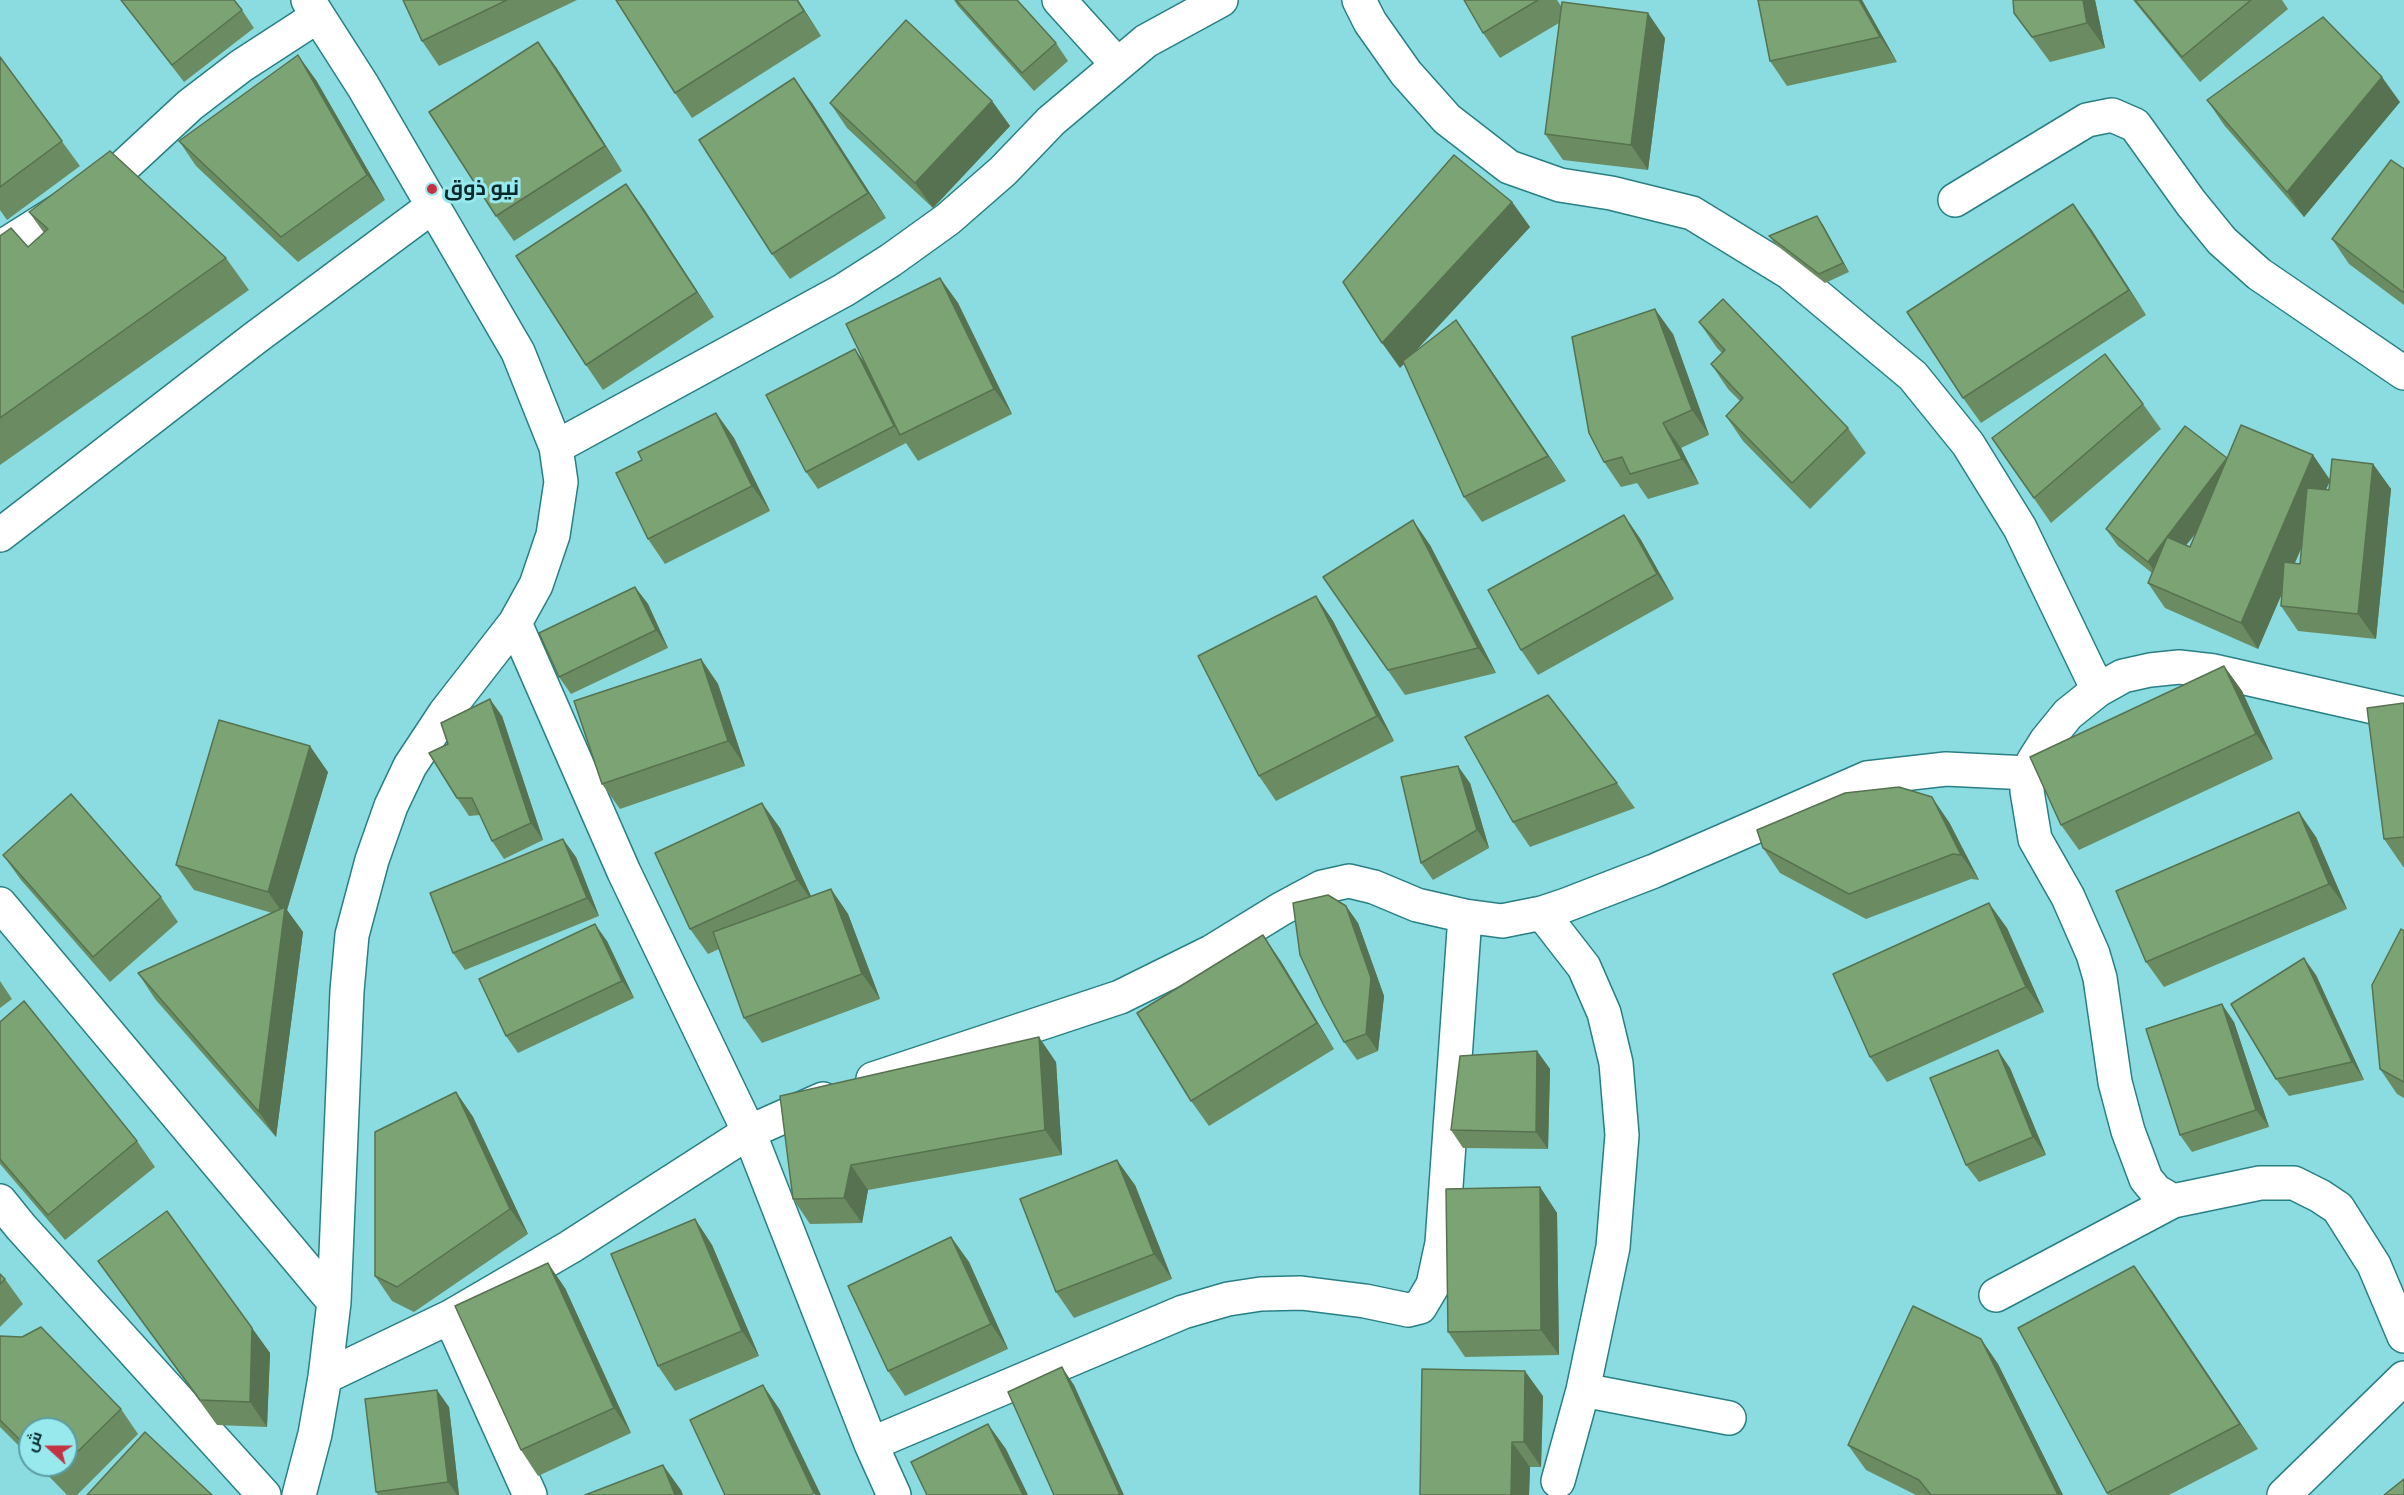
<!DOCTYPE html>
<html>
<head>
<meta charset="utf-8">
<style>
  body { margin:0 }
  #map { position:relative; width:2404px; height:1495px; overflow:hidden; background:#8adce0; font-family:Inter,Cairo,sans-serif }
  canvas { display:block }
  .north { position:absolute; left:18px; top:1417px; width:60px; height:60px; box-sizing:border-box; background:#97e9ee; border:2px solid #5c9ca0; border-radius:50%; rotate:291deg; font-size:16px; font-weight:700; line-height:24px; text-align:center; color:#03282a }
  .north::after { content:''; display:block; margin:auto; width:21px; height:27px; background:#c33342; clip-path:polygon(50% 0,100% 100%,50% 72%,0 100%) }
</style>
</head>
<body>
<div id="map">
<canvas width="2404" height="1495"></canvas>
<div class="north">ش</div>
</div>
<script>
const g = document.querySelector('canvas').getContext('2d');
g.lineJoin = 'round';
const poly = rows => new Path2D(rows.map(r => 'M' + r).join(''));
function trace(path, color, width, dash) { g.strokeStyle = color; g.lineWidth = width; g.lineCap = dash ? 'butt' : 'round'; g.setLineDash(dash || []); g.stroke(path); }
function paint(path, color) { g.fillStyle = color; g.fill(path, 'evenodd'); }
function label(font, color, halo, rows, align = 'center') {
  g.font = font + ' Inter,Cairo,sans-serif'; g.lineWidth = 6; g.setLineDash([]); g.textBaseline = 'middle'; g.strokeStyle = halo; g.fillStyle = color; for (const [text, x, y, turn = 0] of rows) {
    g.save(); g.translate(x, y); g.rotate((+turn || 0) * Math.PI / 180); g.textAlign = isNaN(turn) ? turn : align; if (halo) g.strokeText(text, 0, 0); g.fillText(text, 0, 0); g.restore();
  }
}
const minor = poly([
  [308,0,363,86,518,352,556,447],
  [1059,0,1117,64],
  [1359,0,1370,22,1406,73,1447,119,1509,167,1560,185,1611,193,1692,213,1790,273,1913,376,1968,444,2020,528,2098,690],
  [1955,200,2087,120,2112,115,2135,125,2191,203,2222,241,2259,274,2404,373],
  [0,248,89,192,121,169,190,105,241,66,318,16],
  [0,535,255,338,433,206],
  [515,623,624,872,749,1132,871,1444,894,1495],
  [2404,714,2214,671,2179,667,2150,670,2123,676,2098,690,2068,714,2046,741,2034,760,2028,773,2027,791,2035,839,2068,897,2093,954,2100,978,2115,1082,2128,1131,2146,1179,2156,1191,2173,1201,2260,1183,2294,1183,2320,1196,2338,1208,2374,1265,2404,1336],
  [0,904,334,1302],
  [1542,913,1584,967,1604,1013,1616,1063,1622,1135,1613,1247,1583,1390,1558,1481],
  [873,1079,1120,997,1211,952,1281,909,1322,887,1349,881,1374,887,1417,905,1465,916,1502,921,1542,913,1566,905,1654,871,1867,778,1946,769,2028,773],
  [0,1201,21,1227,264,1495],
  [1996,1295,2173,1201],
  [450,1317,530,1495],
  [325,1377,450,1317,570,1247,749,1132,823,1099],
  [1583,1390,1729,1418],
  [871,1444,1183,1312,1228,1299,1261,1294,1301,1293,1365,1301,1408,1310,1420,1307,1433,1285,1442,1243,1465,916],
  [299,1495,315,1434,325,1377,334,1302,347,991,352,935,372,860,391,806,410,766,445,713,515,623,536,585,553,535,561,482,556,447,844,290,891,260,948,219,1003,171,1051,121,1146,41,1221,0],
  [2284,1495,2404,1378]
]);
trace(minor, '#288084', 36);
trace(minor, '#fff', 33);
paint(poly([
  [121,0,242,10,254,28,184,82],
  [403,0,577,0,439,66,422,41],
  [798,0,821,36,692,118,675,93],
  [954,0,1017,0,1056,43,1068,61,1034,91,958,6],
  [1464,0,1557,0,1561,6,1665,38,1648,170,1563,160,1545,134,1559,23,1500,58,1483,33],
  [1758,0,1862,0,1897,62,1787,86,1770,61],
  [2095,0,2105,48,2050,62,2014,13],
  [2133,0,2282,0,2288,9,2200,82],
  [0,57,80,166,7,220,0,210],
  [556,67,622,171,514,241,496,216],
  [316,80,385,200,298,262,196,166,179,141],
  [2207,100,2400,102,2304,217,2224,125],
  [992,101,1010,126,933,208,847,128,830,103],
  [812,103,886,218,790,279,772,254],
  [2404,169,2404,305,2349,264,2332,239],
  [626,184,644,209,714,317,603,390,586,365],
  [1512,202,1530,227,1414,352,1474,345,1566,481,1482,522,1464,497,1404,364,1400,368],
  [29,212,226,258,249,290,0,465,0,236,28,247,44,233],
  [1817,216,1823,225,1849,272,1825,283,1775,244,1769,236],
  [2091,229,2146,315,1981,423,1963,398],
  [940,278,958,303,1012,414,918,461,906,443,818,489,806,472,865,363],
  [1699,322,1848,428,1866,453,1810,509,1743,441,1726,416,1740,401,1728,389,1711,364,1722,353,1717,348],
  [1673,334,1709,435,1681,448,1699,484,1648,499,1637,483,1621,487,1604,462],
  [2143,404,2161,429,2051,523,1992,438],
  [716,413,734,438,770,511,665,564,648,539,642,460],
  [2313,455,2330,480,2373,464,2391,489,2376,639,2298,631,2281,606,2282,594,2258,649,2165,608,2148,583,2152,573,2118,546,2106,529,2227,458],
  [2330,481,2329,490,2326,490],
  [2196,533,2190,547,2186,545,2190,541],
  [2302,547,2300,564,2295,563],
  [1624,515,1641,540,1674,599,1538,675,1521,650],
  [1430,545,1496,673,1405,695,1323,577],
  [635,587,648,604,668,648,571,694,559,677],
  [1316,596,1333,621,1394,741,1276,801,1259,776],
  [701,659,718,684,745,766,620,809,602,784],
  [2224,666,2242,691,2273,759,2079,850,2061,825],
  [2404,703,2404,868,2384,839],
  [502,716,543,840,504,859,492,841,480,815,469,816,457,798,448,744],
  [328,772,287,910,303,932,276,1137,155,999,138,973,272,913,194,890,176,865],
  [1470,783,1489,848,1433,880,1421,863],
  [1617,783,1635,808,1530,847,1513,822],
  [1949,822,1979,880,1971,879,1866,919,1780,873,1763,848],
  [780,828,811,896,831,889,848,914,880,999,762,1043,744,1018,719,949,708,954,690,929],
  [2316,837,2347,909,2164,987,2146,962],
  [3,855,161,897,178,922,110,982,21,880],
  [576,857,599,916,465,970,453,953],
  [1346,906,1358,923,1384,996,1378,1051,1357,1060,1344,1042],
  [2007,928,2044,1012,1887,1082,1870,1057],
  [2404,931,2404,1098,2397,1094,2380,1069],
  [607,941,634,998,518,1053,506,1036],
  [1280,960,1334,1049,1209,1126,1191,1101],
  [2316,975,2364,1080,2289,1096,2276,1079],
  [0,981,12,999,0,1008],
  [0,1022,137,1141,155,1167,65,1240,0,1164],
  [2234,1022,2269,1127,2192,1152,2180,1135],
  [1537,1051,1550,1069,1548,1149,1463,1148,1451,1130],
  [1056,1062,1062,1155,868,1190,862,1223,810,1224,793,1199,780,1096],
  [2010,1068,2046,1155,1979,1182,1966,1165],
  [456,1092,473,1117,528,1234,414,1312,392,1301,375,1276],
  [1135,1185,1172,1279,1074,1318,1056,1292],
  [1540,1187,1557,1213,1559,1355,1465,1357,1448,1332],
  [695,1219,712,1245,759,1356,675,1391,658,1366],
  [951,1237,969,1262,1008,1349,905,1396,888,1371],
  [98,1261,252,1328,270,1353,267,1427,217,1425],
  [0,1274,5,1279,23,1304,0,1327],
  [565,1288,631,1433,538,1476,521,1450],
  [2152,1291,2258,1449,2169,1495,2108,1495,2018,1328],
  [0,1336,121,1409,138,1434,77,1495,67,1495,38,1465,66,1465,66,1429,30,1429,30,1457,0,1427],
  [1981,1339,1998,1364,2063,1495,1916,1495,1866,1470,1848,1445],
  [1543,1396,1541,1467,1530,1467,1529,1495,1420,1495],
  [449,1407,459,1495,378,1495,376,1492]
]), '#6b8c63');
paint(poly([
  [797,0,798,0,821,36,804,11],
  [1859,0,1862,0,1897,62,1880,37],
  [2083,0,2095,0,2105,48,2087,23],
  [1648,13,1665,38,1648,170,1631,145],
  [538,42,556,67,622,171,605,146],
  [298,55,316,80,385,200,367,175],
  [2382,77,2400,102,2304,217,2287,192],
  [794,78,812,103,886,218,868,193],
  [992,101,1010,126,933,208,915,183],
  [626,184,644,209,714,317,697,292],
  [1512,202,1530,227,1400,368,1382,343],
  [2073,204,2091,229,2146,315,2129,290],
  [1817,216,1823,225,1849,272,1843,263],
  [940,278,958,303,1012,414,994,389],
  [1655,309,1673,334,1709,435,1692,410],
  [1456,320,1474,345,1566,481,1548,456],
  [855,349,867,366,901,435,894,426],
  [716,413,734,438,770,511,752,486],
  [1663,423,1681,448,1699,484,1682,459],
  [2313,455,2330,480,2258,649,2241,623],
  [2227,458,2239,476,2160,579,2148,562],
  [2373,464,2391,489,2376,639,2358,614],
  [1624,515,1641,540,1674,599,1657,574],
  [1413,520,1430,545,1496,673,1478,648],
  [635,587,648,604,668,648,656,630],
  [1316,596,1333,621,1394,741,1377,716],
  [701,659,718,684,745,766,728,741],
  [2224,666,2242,691,2273,759,2256,734],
  [490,699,502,716,543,840,531,823],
  [310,746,328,772,287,910,303,932,276,1137,259,1112,284,915,268,892],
  [1458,766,1470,783,1489,848,1477,830],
  [1932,797,1949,822,1979,880,1961,855],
  [762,803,780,828,815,905,797,880],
  [2299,812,2316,837,2347,909,2329,884],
  [563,839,576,857,599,916,587,898],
  [831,889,848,914,880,999,862,974],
  [1989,903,2007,928,2044,1012,2026,987],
  [1346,906,1358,923,1384,996,1378,1051,1366,1034],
  [595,924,607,941,634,998,622,981],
  [1263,935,1280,960,1334,1049,1317,1023],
  [2304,958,2316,975,2364,1080,2352,1062],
  [2222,1004,2234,1022,2269,1127,2256,1110],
  [1039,1037,1056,1062,1062,1155,1045,1130],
  [1998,1050,2010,1068,2046,1155,2033,1137],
  [1537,1051,1550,1069,1548,1149,1536,1132],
  [456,1092,473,1117,528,1234,510,1209],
  [1117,1160,1135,1185,1172,1279,1154,1254],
  [851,1165,868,1190,862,1223,844,1198],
  [1540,1187,1557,1213,1559,1355,1541,1330],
  [695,1219,712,1245,759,1356,742,1331],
  [951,1237,969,1262,1008,1349,991,1324],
  [548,1263,565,1288,631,1433,614,1408],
  [2134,1266,2152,1291,2258,1449,2240,1424],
  [252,1328,270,1353,267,1427,250,1402],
  [1981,1339,1998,1364,2063,1495,2058,1495],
  [1062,1367,1074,1385,1124,1495,1120,1495],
  [1525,1371,1543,1396,1541,1467,1524,1442],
  [763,1385,780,1410,821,1495,815,1495,814,1493],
  [437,1390,449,1407,459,1495,457,1495,448,1482],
  [988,1424,1006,1449,1028,1495,1023,1495],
  [1512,1442,1530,1467,1529,1495,1511,1495],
  [663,1465,681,1490,683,1495,675,1495]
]), '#577250');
const building = poly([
  [121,0,234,0,242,10,172,65,121,0],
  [403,0,507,0,422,41,403,0],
  [616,0,797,0,804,11,675,93,616,0],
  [956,0,1017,0,1056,43,1022,73,956,0],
  [1464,0,1538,0,1483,33,1464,0],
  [1758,0,1859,0,1880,37,1770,61,1758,0],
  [2013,0,2083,0,2087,23,2032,37,2014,13,2013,0],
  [2135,0,2251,0,2182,57,2135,0],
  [1562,2,1648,13,1631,145,1545,134,1562,2],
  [2323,17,2382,77,2287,192,2207,100,2323,17],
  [906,20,992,101,915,183,830,103,906,20],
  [538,42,605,146,496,216,429,112,538,42],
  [298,55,367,175,281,237,179,141,298,55],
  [0,57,62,141,0,187,0,57],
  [794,78,868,193,772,254,699,140,794,78],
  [110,151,226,258,0,418,0,236,11,228,28,247,48,229,29,212,110,151],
  [1454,155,1512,202,1382,343,1343,282,1454,155],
  [2391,160,2404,169,2404,293,2332,239,2391,160],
  [626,184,697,292,586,365,516,256,626,184],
  [2073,204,2129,290,1963,398,1907,312,2073,204],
  [1817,216,1843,263,1819,274,1769,236,1817,216],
  [940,278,994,389,900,435,846,324,940,278],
  [1723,299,1848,428,1792,483,1726,416,1743,398,1711,364,1725,350,1699,322,1723,299],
  [1655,309,1692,410,1663,423,1682,459,1630,474,1622,457,1604,462,1589,433,1572,337,1655,309],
  [1456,320,1548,456,1464,497,1403,361,1456,320],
  [855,349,894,426,806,472,766,395,855,349],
  [2105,354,2143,404,2034,498,1992,438,2105,354],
  [716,413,752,486,648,539,616,473,642,460,638,452,716,413],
  [2241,425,2313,455,2241,623,2148,583,2167,537,2190,547,2241,425],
  [2185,426,2227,458,2148,562,2106,529,2185,426],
  [2332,459,2373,464,2358,614,2281,606,2284,562,2300,564,2307,488,2329,490,2332,459],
  [1624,515,1657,574,1521,650,1488,590,1624,515],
  [1413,520,1478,648,1388,670,1323,577,1413,520],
  [635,587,656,630,559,677,539,633,635,587],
  [1316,596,1377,716,1259,776,1198,656,1316,596],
  [701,659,728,741,602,784,574,701,701,659],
  [2224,666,2256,734,2061,825,2030,757,2224,666],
  [1548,695,1617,783,1513,822,1465,737,1548,695],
  [490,699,531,823,492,841,472,798,457,798,429,753,448,744,441,723,490,699],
  [2404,703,2404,837,2384,839,2367,708,2404,703],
  [219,720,310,746,268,892,176,865,219,720],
  [1458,766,1477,830,1421,863,1401,777,1458,766],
  [1899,787,1932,797,1961,855,1953,854,1849,894,1763,848,1757,830,1845,793,1899,787],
  [71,794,161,897,93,957,3,855,71,794],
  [762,803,797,880,690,929,655,853,762,803],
  [2299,812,2329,884,2146,962,2116,891,2299,812],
  [563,839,587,898,453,953,430,893,563,839],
  [831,889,862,974,744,1018,713,932,831,889],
  [1328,895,1346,906,1371,978,1366,1034,1344,1042,1323,1004,1300,955,1293,903,1328,895],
  [1989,903,2026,987,1870,1057,1833,974,1989,903],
  [285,907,259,1112,138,973,285,907],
  [595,924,622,981,506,1036,479,979,595,924],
  [2401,929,2404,931,2404,1082,2380,1069,2372,985,2401,929],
  [1263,935,1317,1023,1191,1101,1137,1013,1263,935],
  [2304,958,2352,1062,2276,1079,2231,1004,2304,958],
  [24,1001,137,1141,48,1215,0,1159,0,1022,24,1001],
  [2222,1004,2256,1110,2180,1135,2146,1029,2222,1004],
  [1039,1037,1045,1130,851,1165,844,1198,793,1199,780,1096,1039,1037],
  [1998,1050,2033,1137,1966,1165,1930,1078,1998,1050],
  [1537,1051,1536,1132,1451,1130,1460,1056,1537,1051],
  [456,1092,510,1209,397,1287,375,1276,375,1132,456,1092],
  [1117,1160,1154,1254,1056,1292,1020,1199,1117,1160],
  [1540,1187,1541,1330,1448,1332,1446,1189,1540,1187],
  [167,1211,252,1328,250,1402,200,1400,98,1261,167,1211],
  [695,1219,742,1331,658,1366,611,1254,695,1219],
  [951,1237,991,1324,888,1371,848,1286,951,1237],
  [548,1263,614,1408,521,1450,455,1306,548,1263],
  [2134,1266,2240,1424,2107,1493,2018,1328,2134,1266],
  [0,1274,5,1279,0,1284,0,1274],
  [1913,1306,1981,1339,2058,1495,1931,1495,1919,1480,1848,1445,1913,1306],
  [41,1327,121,1409,66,1463,66,1429,30,1429,30,1450,0,1420,0,1336,22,1337,41,1327],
  [1062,1367,1120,1495,1054,1495,1008,1392,1062,1367],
  [1422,1369,1525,1371,1524,1442,1512,1442,1511,1495,1420,1495,1422,1369],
  [763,1385,814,1493,811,1495,725,1495,690,1420,763,1385],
  [437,1390,448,1482,376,1492,365,1399,437,1390],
  [988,1424,1023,1495,927,1495,911,1462,988,1424],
  [145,1432,212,1495,87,1495,145,1432],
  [45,1465,64,1465,54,1475,45,1465],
  [663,1465,675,1495,585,1495,663,1465],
  [2404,1479,2404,1495,2384,1495,2404,1479]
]);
paint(building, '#7ca373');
trace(building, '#577250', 1.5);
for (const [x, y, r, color] of [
  [432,189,6,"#c33342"]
]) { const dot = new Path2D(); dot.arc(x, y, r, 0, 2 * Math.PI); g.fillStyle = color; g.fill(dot); trace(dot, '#97e9ee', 2); }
label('bold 21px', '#03282a', '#97e9ee', [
  ["نيو ذوق",444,189]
], 'left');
</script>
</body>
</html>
